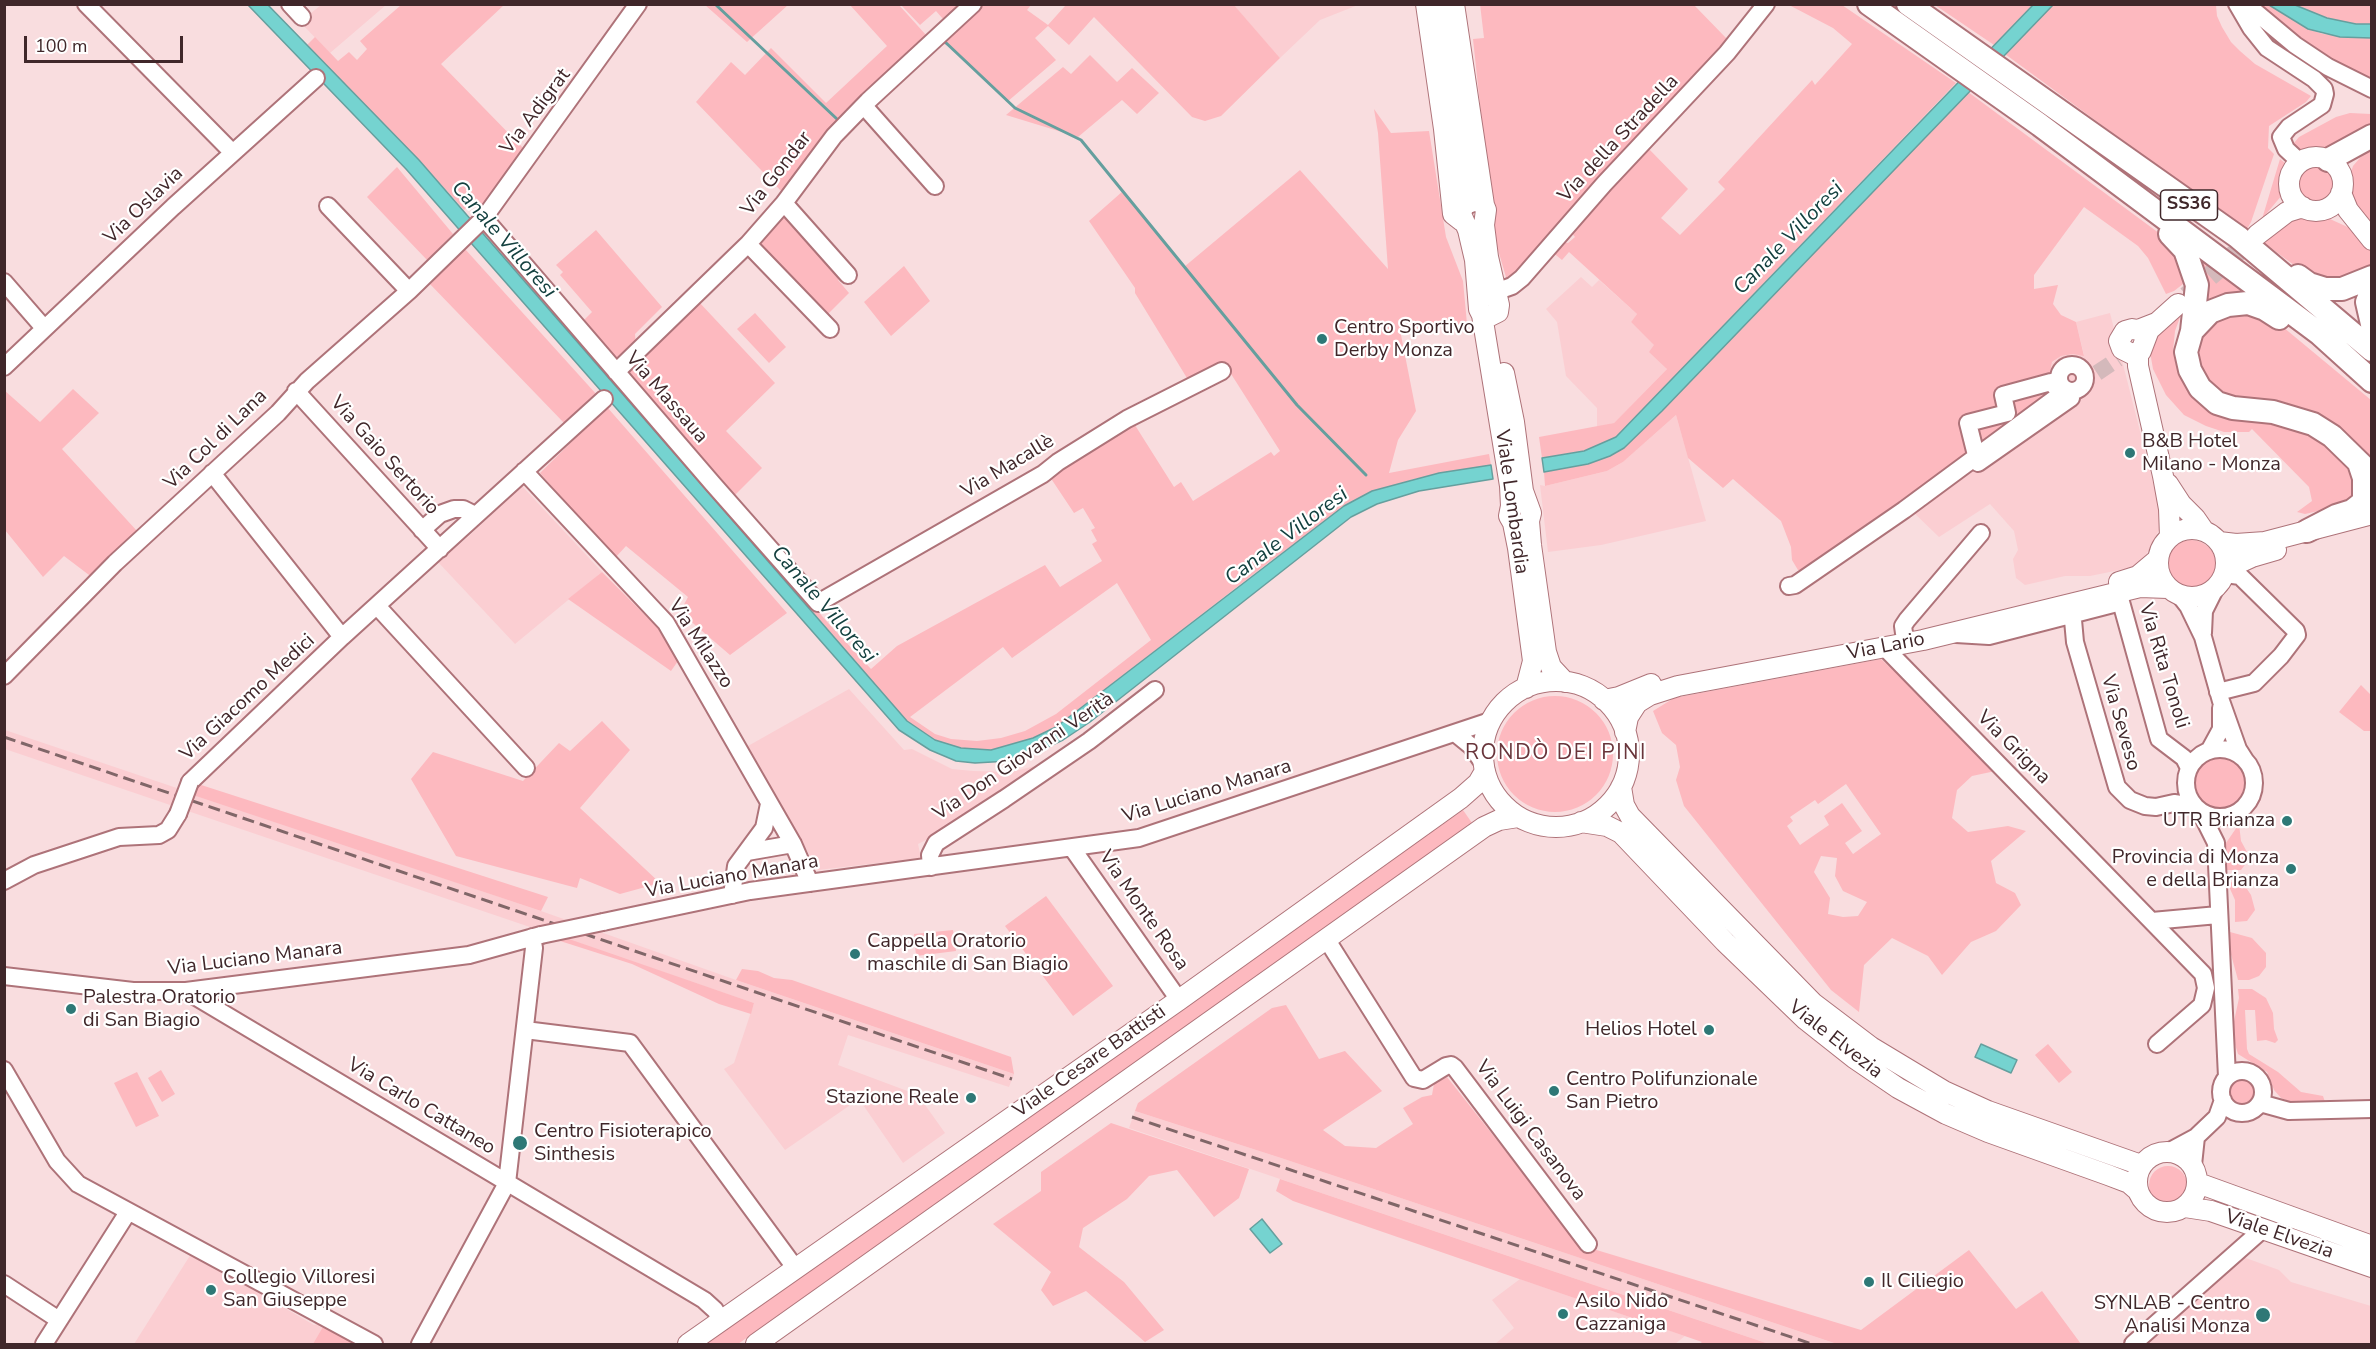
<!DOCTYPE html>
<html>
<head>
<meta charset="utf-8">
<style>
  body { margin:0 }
  #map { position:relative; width:2376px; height:1349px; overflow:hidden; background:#f9dddf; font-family:"Nunito Sans",sans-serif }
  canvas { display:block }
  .frame { position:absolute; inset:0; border:6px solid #40272a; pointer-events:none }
  .scale { position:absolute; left:24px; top:36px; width:159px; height:27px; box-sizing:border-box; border:3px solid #40272a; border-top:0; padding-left:8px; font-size:18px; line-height:21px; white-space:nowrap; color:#40272a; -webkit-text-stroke:4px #fff; paint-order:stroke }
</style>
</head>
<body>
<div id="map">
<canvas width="2376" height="1349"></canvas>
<div class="frame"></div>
<div class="scale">100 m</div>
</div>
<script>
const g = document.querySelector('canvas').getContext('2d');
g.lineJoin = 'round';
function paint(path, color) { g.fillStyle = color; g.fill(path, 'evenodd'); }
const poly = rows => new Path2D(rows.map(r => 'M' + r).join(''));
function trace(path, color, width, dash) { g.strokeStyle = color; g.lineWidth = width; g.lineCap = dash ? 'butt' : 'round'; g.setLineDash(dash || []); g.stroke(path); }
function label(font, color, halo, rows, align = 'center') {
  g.font = font + ' "Nunito Sans",sans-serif'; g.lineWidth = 4.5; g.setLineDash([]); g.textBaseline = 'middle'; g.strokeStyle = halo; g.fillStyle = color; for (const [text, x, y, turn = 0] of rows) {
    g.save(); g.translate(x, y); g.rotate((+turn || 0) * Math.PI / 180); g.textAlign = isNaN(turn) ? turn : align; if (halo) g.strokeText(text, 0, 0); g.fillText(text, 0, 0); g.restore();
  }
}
paint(poly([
  [321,5,386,5,330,53,300,22],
  [1233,5,1358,5,1320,20,1280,58],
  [1581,277,1592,287,1599,280,1637,314,1631,322,1655,345,1667,369,1614,423,1597,427,1597,408,1566,376,1557,322,1546,309],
  [2110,313,2163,522,2145,557,2134,567,2090,576,2065,576,2025,585,2016,578,2013,559,2018,550,2014,531,1990,504,1939,537,1911,510,2049,378,2052,363,2061,356,2073,354,2084,355,2076,322],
  [1676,415,1706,521,1601,545,1548,552,1540,485,1545,486,1607,471,1623,462],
  [522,486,602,572,515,644,438,562,468,537],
  [849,689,904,750,912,749,952,769,973,771,1011,772,1039,765,938,834,918,844,921,858,818,870,748,746],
  [5,730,541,911,736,980,1014,1074,1009,1087,848,1035,838,1065,918,1095,945,1133,903,1163,859,1099,785,1150,724,1069,734,1063,754,1003,5,749],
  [1135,1111,1281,1158,1837,1344,1769,1344,1129,1128],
  [191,1254,314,1325,318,1324,357,1344,134,1344],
  [2243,1257,2279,1270,2291,1282,2371,1306,2371,1344,2146,1344],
  [1520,1279,1685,1336,1675,1344,1495,1344,1514,1328,1492,1300]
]), '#fbced2');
paint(poly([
  [1233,4,1280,58,1221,116,1205,121,1192,117,1094,17,1069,45,1048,26,1035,38,1056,60,1007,102,950,47,940,42,982,5,1031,5,1027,10,1048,25,1065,6,1064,5],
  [1480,4,1694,5,1727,39,1508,284,1494,236,1473,39,1484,38],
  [401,5,504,5,441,64,523,148,482,205,476,198,464,210,419,160,307,45,315,37,338,61,349,52,357,60,367,49,360,41],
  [705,5,788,5,747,42],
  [850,5,899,5,926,35,828,130,783,193,696,102,731,62,745,75,771,48,826,103,887,46],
  [901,5,960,5,943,19,936,11,920,25],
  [1789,5,1842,5,1956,83,1616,437,1584,451,1542,458,1539,437,1614,423,1667,369,1649,352,1654,345,1631,322,1637,314,1569,252,1562,260,1551,251,1560,241,1568,243,1575,237,1570,231,1648,148,1688,189,1661,218,1680,235,1725,189,1718,182,1812,80,1815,85,1852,44,1833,28],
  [1935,5,2033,5,1994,45],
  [2053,5,2216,5,2217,16,2222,27,2231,42,2240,51,2255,64,2311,96,2306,102,2269,126,2268,148,2274,154,2251,222,2246,231,2005,54],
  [2251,5,2269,5,2308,29,2323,34,2371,38,2371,83,2331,63],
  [2295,5,2371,5,2371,24,2356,24,2327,18],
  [1090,55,1117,82,1132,68,1159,93,1137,114,1122,100,1078,137,1006,115,1063,67,1071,74],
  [1968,92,2167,239,2183,269,2183,284,2174,291,2166,294,2148,258,2138,246,2084,207,2034,275,2034,289,2058,285,2053,304,2061,315,2076,322,2084,356,2073,354,2061,356,2052,362,2049,378,2057,390,1810,571,1798,570,1792,560,1791,547,1781,521,1733,479,1723,488,1688,458,1676,415,1623,462,1607,471,1545,486,1544,472,1588,464,1618,452,1662,411],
  [1374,109,1391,133,1429,131,1446,237,1463,281,1467,324,1400,330,1416,411,1398,440,1389,473,1489,454,1491,465,1414,479,1358,498,1268,563,1056,727,1033,738,991,750,961,748,935,740,907,721,478,227,482,224,829,624,871,669,897,646,1045,565,1060,587,1102,561,1092,544,1097,541,1091,530,1095,528,1083,508,1074,513,1048,474,1133,422,1174,487,1181,482,1193,501,1271,452,1274,456,1280,451,1226,366,1190,383,1135,293,1135,288,1089,221,1123,191,1184,267,1300,170,1388,269,1378,133],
  [1117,583,1151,640,1056,714,1025,731,1001,738,977,741,951,739,935,734,910,717,1003,647,1012,658],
  [2350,113,2371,114,2371,127,2323,151,2309,150,2297,155,2289,149,2299,137,2336,117],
  [2371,145,2371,230,2349,195,2350,175,2353,166],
  [2280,159,2285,163,2280,175,2282,195,2257,225,2262,219],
  [397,167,453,234,427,260,367,197],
  '2299 185a18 18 0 1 1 36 0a18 18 0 1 1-36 0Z',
  [785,210,843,275,838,280,849,293,824,318,754,244],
  [2299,214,2330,219,2352,229,2371,251,2371,269,2344,283,2306,274,2260,240],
  [596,230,662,307,635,334,636,346,618,361,584,320,592,312,560,275,563,272,556,265],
  [465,249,597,395,565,424,428,282],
  [2190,250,2246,291,2226,294,2210,300,2197,309],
  [904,266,930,301,891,336,864,302],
  [698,301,775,383,726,431,762,468,731,499,625,370],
  [2243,309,2283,327,2371,400,2371,464,2341,433,2233,400,2214,390,2203,380,2195,348,2208,321],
  [2182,312,2175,331,2173,351,2178,373,2194,399,2210,410,2291,426,2317,438,2352,467,2358,492,2345,505,2305,514,2297,512,2312,501,2309,487,2252,429,2249,432,2224,432,2206,426,2184,415,2166,395,2153,369,2150,352,2152,338],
  [755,313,786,347,769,363,737,329],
  [73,389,99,413,62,449,137,531,93,578,64,556,43,577,5,530,4,390,40,422],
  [607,407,787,613,730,655,680,612,688,597,626,546,615,558,540,473],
  '2166 565a25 25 0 1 1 50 0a25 25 0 1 1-50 0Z',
  [602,572,657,627,678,661,671,671,568,599],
  [1881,659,2000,770,1972,776,1957,790,1952,818,1968,832,2008,826,2026,831,1991,861,1996,883,2015,893,2021,905,1996,931,1971,942,1942,975,1928,956,1892,938,1864,965,1859,1012,1831,990,1684,806,1676,780,1680,767,1676,745,1662,733,1653,711,1674,698],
  [1846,784,1881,834,1853,854,1845,843,1862,831,1842,803,1824,816,1829,825,1800,845,1787,826,1793,821,1790,817,1815,800,1818,804],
  [1821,856,1837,858,1835,876,1843,891,1867,902,1858,916,1843,917,1828,914,1830,898,1814,872],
  [2361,685,2371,695,2371,731,2364,731,2339,712],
  '1497 754a58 58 0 1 1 116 0a58 58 0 1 1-116 0Z',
  [602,721,630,750,580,808,660,883,620,894,580,878,577,888,456,856,411,779,433,752,523,781,559,743,570,751],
  '2195 783a25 25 0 1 1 50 0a25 25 0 1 1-50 0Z',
  [195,783,548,897,541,911,190,794],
  [1463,810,1472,823,738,1344,699,1344],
  [2239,824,2241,841,2247,852,2247,862,2241,870,2226,870,2226,843],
  [2227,882,2243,883,2251,895,2255,910,2247,921,2235,922,2235,900],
  [1046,896,1113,986,1073,1016,1005,926],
  [953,930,956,951,916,956,914,934],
  [2230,932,2252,938,2266,953,2266,967,2259,976,2249,980,2238,980,2229,947],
  [566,938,754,1003,751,1014,719,1004,632,964,557,940],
  [742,969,758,971,774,978,792,980,1011,1057,1014,1074,736,980],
  [2238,989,2252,989,2266,998,2273,1013,2274,1029,2278,1040,2275,1043,2266,1040,2257,1041,2255,1010,2245,1010,2247,1049,2249,1054,2278,1072,2301,1092,2323,1096,2325,1102,2293,1103,2281,1098,2274,1090,2267,1072,2238,1054,2234,1041,2233,1026,2239,998],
  [1286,1005,1319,1059,1345,1051,1382,1091,1323,1130,1345,1146,1376,1148,1413,1124,1403,1108,1422,1097,1432,1095,1434,1084,1447,1077,1580,1245,1861,1330,1969,1250,2016,1309,2042,1291,2081,1344,1837,1344,1281,1158,1135,1111,1138,1103,1272,1008],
  [2048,1044,2072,1072,2059,1083,2035,1055],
  [161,1070,175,1094,162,1102,148,1078],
  [137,1072,159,1116,136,1127,114,1083],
  '2229 1092a13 13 0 1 1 26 0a13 13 0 1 1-26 0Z',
  [1111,1123,1249,1169,1239,1198,1214,1217,1177,1170,1149,1176,1127,1199,1083,1228,1079,1247,1124,1282,1164,1330,1145,1342,1086,1291,1053,1306,1041,1290,1051,1272,993,1224,1041,1191,1041,1172],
  '2149 1185a19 19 0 1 1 38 0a19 19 0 1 1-38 0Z',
  [1280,1179,1769,1344,1699,1344,1702,1342,1293,1201,1276,1191],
  [323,1327,357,1344,313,1344]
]), '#fdb9bf');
const water = poly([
  [248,5,268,5,419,160,907,721,935,740,961,748,991,750,1033,738,1056,727,1344,506,1372,491,1439,473,1491,465,1493,479,1419,491,1377,504,1351,517,1090,722,1063,740,1035,753,1009,761,975,763,956,761,930,750,899,730,406,169,248,5],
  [2033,5,2053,5,1662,411,1624,448,1610,456,1588,464,1544,472,1542,458,1584,451,1616,437,2033,5],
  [2269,5,2295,5,2327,18,2356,24,2371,24,2371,38,2340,37,2308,29,2269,5],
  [1981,1044,2017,1060,2011,1073,1975,1057,1981,1044],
  [1262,1219,1282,1244,1270,1253,1250,1229,1262,1219]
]);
paint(water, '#75d3d0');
trace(water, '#659f9e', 1.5);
trace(poly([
  [715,4,838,120,841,118],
  [943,40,1015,108,1081,140,1297,405,1366,475]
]), '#659f9e', 3);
trace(poly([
  [2097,373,2118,359]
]), '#d4b9bb', 16, [16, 8]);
trace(poly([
  [2187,296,2257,235]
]), '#d4b9bb', 20, [20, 10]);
const minor = poly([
  [86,4,232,152],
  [290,4,302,17],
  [2237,4,2251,28,2267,48,2314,79,2324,89,2325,94,2322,105,2289,127,2281,137,2286,149,2300,162],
  [2246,4,2295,45,2328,67,2372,89],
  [864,106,935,186],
  [784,203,848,275],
  [328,206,409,291],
  [484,218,713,484,818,603,1043,474,1058,462,1127,419,1222,371],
  [748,244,830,329],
  [4,282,44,328],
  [1495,292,1512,286,1522,278,1604,184,1727,53,1766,4],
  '2059 378a13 13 0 1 1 26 0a13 13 0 1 1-26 0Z',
  [4,367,173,207,316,78],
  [616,372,748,244,784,203,834,136,868,101,973,4],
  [2051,382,2062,394,2071,398,1978,463,1968,423,2007,413,2003,395,2051,382],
  [296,391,440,549],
  [524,471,666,623,793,844,810,883],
  [212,473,342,637],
  [422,530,440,514,454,509,463,509,475,515],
  [1789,586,1795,585,1904,510,2065,391],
  [2181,597,2188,606,2203,637,2221,701,2238,749,2245,760],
  [377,606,526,768],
  [2075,613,2073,620,2075,642,2117,787,2130,800,2145,806,2156,807,2174,803,2194,806],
  [1904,633,1903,626,1907,620,1981,533],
  [2203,633,2204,611,2215,589],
  [1956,634,1989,636,2121,602,2159,739,2184,758,2189,768],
  [1888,647,1889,652,2203,974,2206,988,2202,1005,2157,1044],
  [4,676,115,563,278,413,307,381,409,291,484,218,638,4],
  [2218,692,2254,683,2281,656,2297,635,2296,631,2240,576,2225,574],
  [1455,733,1471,746,1483,763],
  '2186 783a34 34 0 1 1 68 0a34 34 0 1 1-68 0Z',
  [2209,751,2221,729,2221,708],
  [190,782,342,637,604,399],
  [2200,811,2216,843,2227,1077],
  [1072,848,1179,1000],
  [747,852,793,844],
  [931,867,930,855,936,843,1004,799,1089,741,1155,690],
  [4,881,34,865,119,837,159,835,168,830,178,814],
  [732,895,736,866,764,828,769,804],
  [2152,921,2218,915],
  [603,922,750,891,1139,838,1490,721],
  [1327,940,1414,1078,1423,1080,1446,1066,1451,1065,1455,1068,1588,1244],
  [4,976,133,991,186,991,469,955,541,935],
  [186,991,704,1300,715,1310,722,1321],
  [525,1030,630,1043,796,1269],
  [4,1070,57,1161,78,1184,374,1344],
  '2221 1092a21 21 0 1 1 42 0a21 21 0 1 1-42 0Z',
  [2260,1103,2289,1111,2372,1109],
  [2170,1151,2196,1137,2217,1117,2223,1100],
  [2193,1165,2196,1137],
  [4,1284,59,1320],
  [44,1344,128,1212],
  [420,1344,507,1183,534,948,532,937],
  [2133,1344,2263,1229]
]);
const major = poly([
  [1426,4,1444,129,1453,214,1462,221],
  [1454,4,1484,205],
  '2289 184a27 27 0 1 1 54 0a27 27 0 1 1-54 0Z',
  [2341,193,2348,210,2372,240],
  [1477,200,1484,205,1486,210,1484,225,1488,257,1499,305,1498,312,1488,317,1482,315,1479,309,1475,260,1468,230,1461,214,1464,204,1477,200],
  [2257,235,2287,212,2303,207],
  [1482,315,1510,486,1511,506,1509,516,1513,523,1518,548,1533,661,1526,688],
  [2156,323,2138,330,2132,329,2125,331,2119,341,2122,349,2132,354,2141,351,2149,330,2178,304],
  [2138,353,2138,366,2163,476,2169,509,2170,537],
  [1504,373,1514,422,1523,491,1531,513,1529,521,1531,545,1546,652,1551,667,1565,682],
  [2168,484,2181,504,2195,518,2204,531],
  '2158 563a34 34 0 1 1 68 0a34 34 0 1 1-68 0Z',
  [2219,542,2236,544,2265,542,2372,514],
  [2226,569,2252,557,2276,550],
  [2119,582,2138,576,2157,560],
  '1483 754a73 73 0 1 1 146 0a73 73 0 1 1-146 0Z',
  [1604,700,1619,697,1651,684],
  [1625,732,1628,717,1637,703,1650,695,1678,686,1923,640,2140,587,2168,588],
  [1621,787,1624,805,1630,816,1813,1003,1871,1047,1944,1091,1988,1111,2141,1165],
  [1581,822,1607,826,1621,833,1725,942,1806,1020,1854,1058,1898,1088,1946,1114,1988,1132,2108,1175,2129,1183,2137,1190],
  '2137 1182a30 30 0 1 1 60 0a30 30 0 1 1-60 0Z',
  [2198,1183,2372,1246],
  [2185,1207,2211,1211,2372,1267],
  [688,1344,1179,1000,1461,798,1478,783,1485,771],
  [756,1344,1484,827,1499,820,1518,817]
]);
const highway = poly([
  [1440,4,1469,188,1468,202],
  [1869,4,2040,125,2320,334,2372,381],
  [1908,4,2238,237,2372,350],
  [2328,160,2372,136],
  [2170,234,2185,250,2197,285,2192,331,2186,352,2190,370,2200,388,2217,403,2233,408,2273,412,2313,424,2332,436,2372,475],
  [2298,276,2309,284,2325,289,2342,289,2372,277],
  [2372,290,2367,302,2372,324],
  [2192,331,2210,312,2228,305,2248,303,2265,309,2279,318],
  [2307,531,2336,516,2352,511,2361,504,2364,499,2364,478,2359,463]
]);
trace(minor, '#ae7379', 20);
trace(major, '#ae7379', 22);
trace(highway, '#ae7379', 26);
trace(minor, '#fff', 16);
trace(major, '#fff', 20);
trace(highway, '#fff', 22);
trace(poly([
  [4,737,1012,1079],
  [1132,1117,1812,1344]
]), '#806668', 3, [12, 6]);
const minorBridge = poly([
  [178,814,190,782],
  [541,935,603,922]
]);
trace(minorBridge, '#ae7379', 20, []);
trace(minorBridge, '#fff', 16);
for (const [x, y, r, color] of [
  [1322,339,6,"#2e7876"],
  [2130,453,6,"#2e7876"],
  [2287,821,6,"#2e7876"],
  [2291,869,6,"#2e7876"],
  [855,954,6,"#2e7876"],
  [71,1009,6,"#2e7876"],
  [1709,1030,6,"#2e7876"],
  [1554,1091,6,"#2e7876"],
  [971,1098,6,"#2e7876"],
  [520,1143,8,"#2e7876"],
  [1869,1282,6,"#2e7876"],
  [211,1290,6,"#2e7876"],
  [1563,1314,6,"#2e7876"],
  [2263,1315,8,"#2e7876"]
]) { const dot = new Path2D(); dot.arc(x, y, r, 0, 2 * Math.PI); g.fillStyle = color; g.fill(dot); trace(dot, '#fff', 2); }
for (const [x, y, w] of [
  [2189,205,57]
]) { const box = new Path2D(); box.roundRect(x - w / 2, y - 15, w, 30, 4.5); g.fillStyle = '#fff'; g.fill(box); trace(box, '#40272a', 1.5); }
label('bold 18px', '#40272a', null, [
  ["SS36",2189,205]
]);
label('20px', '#40272a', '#fff', [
  ["Via Adigrat",536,112,-53],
  ["Via della Stradella",1619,139,-47],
  ["Via Gondar",777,174,-52],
  ["Via Oslavia",144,206,-44],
  ["Via Massaua",666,398,49],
  ["Via Col di Lana",216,440,-44],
  ["Via Gaio Sertorio",384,456,48],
  ["Via Macallè",1008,467,-31],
  ["Viale Lombardia",1511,502,82],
  ["Via Milazzo",700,644,57],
  ["Via Lario",1886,647,-11],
  ["Via Rita Tonoli",2163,666,73],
  ["Via Giacomo Medici",248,698,-43],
  ["Via Seveso",2120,723,74],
  ["Via Grigna",2013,748,45],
  ["Via Don Giovanni Verità",1024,757,-34],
  ["Via Luciano Manara",1207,792,-17],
  ["Via Luciano Manara",732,877,-10],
  ["Via Monte Rosa",1143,911,55],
  ["Via Luciano Manara",255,959,-7],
  ["Viale Elvezia",1835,1040,38],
  ["Viale Cesare Battisti",1090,1062,-35],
  ["Via Carlo Cattaneo",421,1107,31],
  ["Via Luigi Casanova",1530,1131,53],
  ["Viale Elvezia",2279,1235,19]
]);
label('20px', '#40272a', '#fff', [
  ["Centro Sportivo",1334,328],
  ["Derby Monza",1334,351],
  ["B&B Hotel",2142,442],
  ["Milano - Monza",2142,465],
  ["UTR Brianza",2275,821,"right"],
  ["Provincia di Monza",2279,858,"right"],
  ["e della Brianza",2279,881,"right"],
  ["Cappella Oratorio",867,942],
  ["maschile di San Biagio",867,965],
  ["Palestra Oratorio",83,998],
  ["di San Biagio",83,1021],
  ["Helios Hotel",1697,1030,"right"],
  ["Centro Polifunzionale",1566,1080],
  ["San Pietro",1566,1103],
  ["Stazione Reale",959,1098,"right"],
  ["Centro Fisioterapico",534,1132],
  ["Sinthesis",534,1155],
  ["Collegio Villoresi",223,1278],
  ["San Giuseppe",223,1301],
  ["Il Ciliegio",1881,1282],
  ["Asilo Nido",1575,1302],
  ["Cazzaniga",1575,1325],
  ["SYNLAB - Centro",2250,1304,"right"],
  ["Analisi Monza",2250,1327,"right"]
], 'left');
label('italic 21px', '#13403f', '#fff', [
  ["Canale Villoresi",1789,239,-46],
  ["Canale Villoresi",503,240,49],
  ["Canale Villoresi",1287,537,-37],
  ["Canale Villoresi",823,605,49]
]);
g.letterSpacing = '1.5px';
label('21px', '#69353b', '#fff', [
  ["RONDÒ DEI PINI",1556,754]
]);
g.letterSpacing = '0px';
</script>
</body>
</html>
